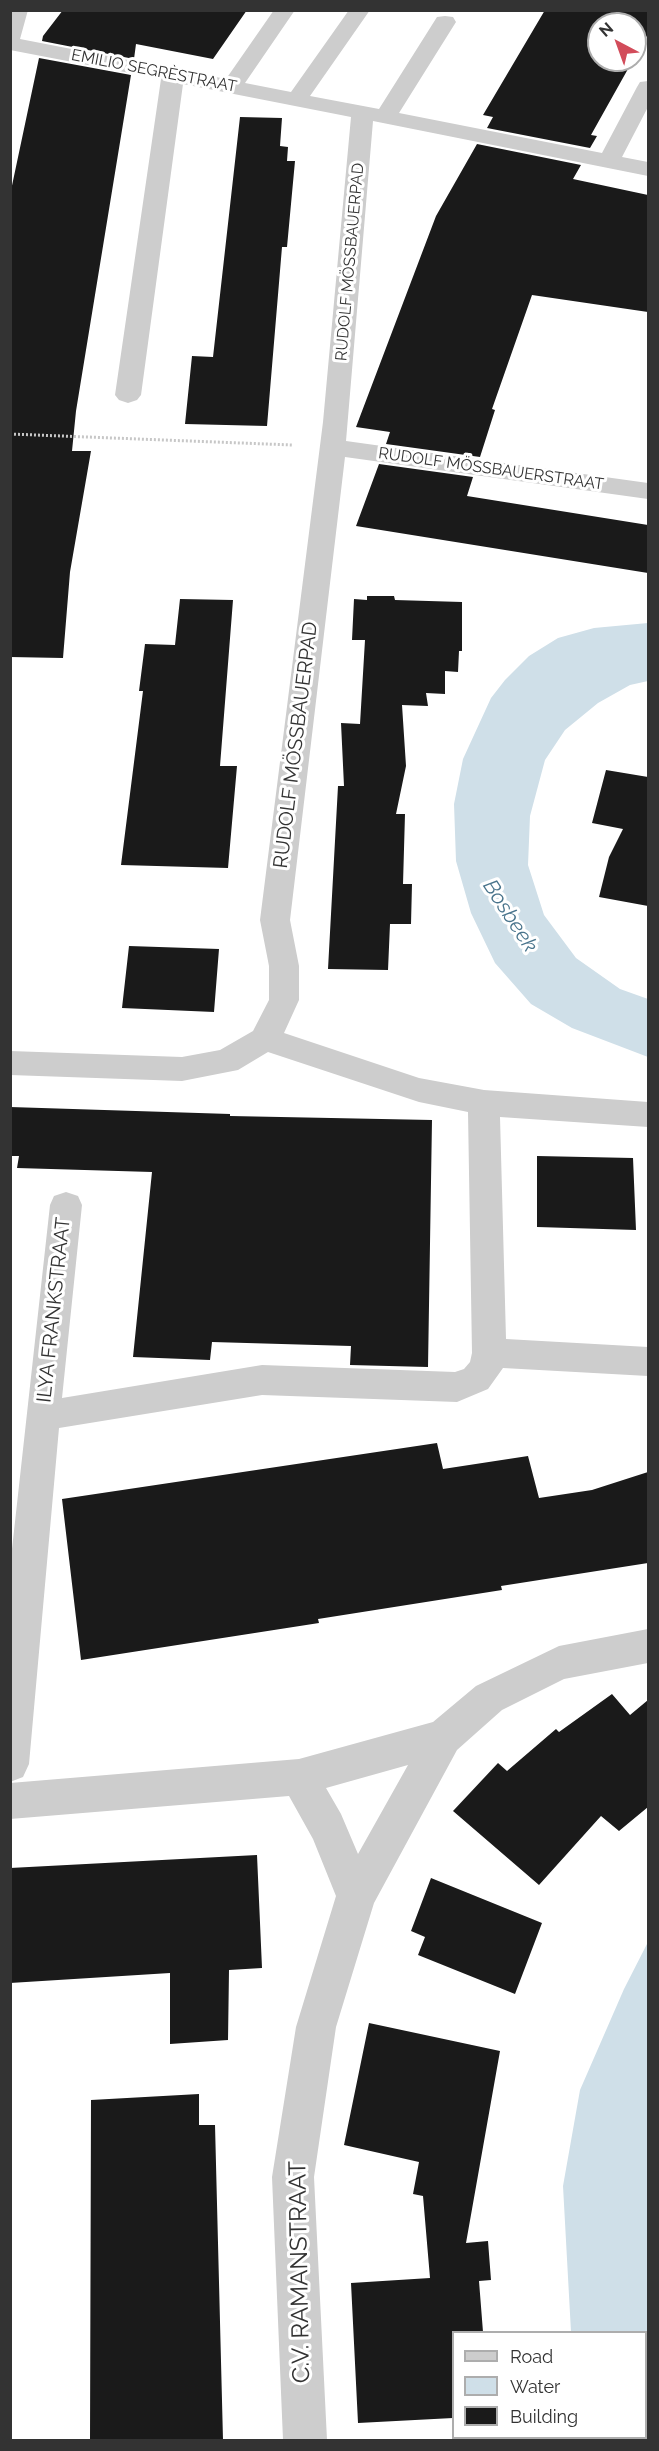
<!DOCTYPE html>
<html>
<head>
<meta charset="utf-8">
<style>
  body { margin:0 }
  #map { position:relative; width:659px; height:2451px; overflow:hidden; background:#fff; font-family:Raleway,sans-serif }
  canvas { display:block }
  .frame { position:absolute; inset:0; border:12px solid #333; pointer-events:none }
  .legend { position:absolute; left:452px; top:2331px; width:195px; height:108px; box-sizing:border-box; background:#fff; border:2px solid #adadad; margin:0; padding:8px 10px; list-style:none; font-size:18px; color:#333 }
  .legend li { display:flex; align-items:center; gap:12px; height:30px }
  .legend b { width:30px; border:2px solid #adadad }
  .north { position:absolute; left:587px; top:12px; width:60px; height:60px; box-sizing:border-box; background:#fff; border:2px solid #adadad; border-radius:50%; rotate:319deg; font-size:16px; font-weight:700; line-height:24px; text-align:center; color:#333 }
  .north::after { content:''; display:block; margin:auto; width:21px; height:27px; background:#d24c5a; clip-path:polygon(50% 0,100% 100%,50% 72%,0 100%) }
</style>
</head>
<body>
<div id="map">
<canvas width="659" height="2451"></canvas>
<div class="frame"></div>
<ul class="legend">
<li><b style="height:8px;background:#cdcdcd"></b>Road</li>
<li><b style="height:16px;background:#cfdfe8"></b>Water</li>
<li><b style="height:16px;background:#1a1a1a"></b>Building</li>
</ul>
<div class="north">N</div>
</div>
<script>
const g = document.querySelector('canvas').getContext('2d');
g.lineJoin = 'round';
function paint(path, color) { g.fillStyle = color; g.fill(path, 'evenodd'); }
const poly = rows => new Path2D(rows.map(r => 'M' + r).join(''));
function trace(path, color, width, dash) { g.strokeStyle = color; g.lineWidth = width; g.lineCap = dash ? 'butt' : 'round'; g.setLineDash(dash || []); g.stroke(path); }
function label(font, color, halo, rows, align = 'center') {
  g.font = font + ' Raleway,sans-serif'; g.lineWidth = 6; g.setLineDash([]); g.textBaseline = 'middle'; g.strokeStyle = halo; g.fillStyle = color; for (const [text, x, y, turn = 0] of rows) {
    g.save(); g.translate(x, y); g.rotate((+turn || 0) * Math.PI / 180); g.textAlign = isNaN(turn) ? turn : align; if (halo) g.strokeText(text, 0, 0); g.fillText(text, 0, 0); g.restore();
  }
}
paint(poly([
  [648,623,648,681,630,685,598,703,565,730,545,760,530,816,528,865,544,915,576,958,620,989,648,999,648,1057,572,1028,531,1004,495,963,471,913,456,861,454,804,463,759,491,698,505,680,529,656,558,638,594,628],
  [648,1942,648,2440,580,2440,580,2438,646,2438,646,2332,571,2332,563,2186,580,2090,624,1989]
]), '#cfdfe8');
paint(poly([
  [63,10,247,10,213,59,136,44,134,59,42,41,43,36],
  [545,10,648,10,648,34,635,57,635,24,599,24,599,60,633,60,591,135,597,136,590,148,487,128,493,117,483,115],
  [39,58,131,75,76,411,72,451,91,451,70,572,63,658,10,657,10,195],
  [240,117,282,118,280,146,288,147,287,161,295,161,287,247,282,247,267,426,185,424,192,356,213,357],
  [477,144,581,165,573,179,648,195,648,312,532,295,492,409,495,410,480,457,386,444,390,432,356,427,436,216],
  [379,464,473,477,467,496,648,525,648,573,356,526],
  [367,596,394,596,395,600,462,602,462,651,459,651,458,672,445,671,445,694,426,693,428,706,402,705,406,766,396,814,405,814,403,884,412,884,411,924,390,924,388,970,328,969,338,786,344,786,341,723,360,724,365,640,352,640,354,599,367,600],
  [180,599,233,600,220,766,237,766,228,868,121,865,143,691,139,691,145,644,175,645],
  [606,770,648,777,648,906,599,897,609,857,623,829,592,823],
  [129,946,219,949,214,1012,122,1008],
  [10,1107,230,1114,230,1116,432,1120,428,1367,350,1365,351,1346,212,1342,210,1360,133,1357,152,1172,17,1168,19,1156,10,1156],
  [537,1156,633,1158,636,1230,537,1227],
  [437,1443,443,1469,528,1456,539,1498,592,1490,648,1472,648,1563,501,1586,502,1590,318,1619,319,1623,81,1660,62,1499],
  [612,1694,630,1715,648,1700,648,1807,619,1831,601,1816,539,1885,453,1811,498,1763,507,1771,556,1729,559,1732],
  [257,1855,262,1968,229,1970,228,2040,170,2044,170,1973,10,1983,10,1868],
  [431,1878,542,1923,515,1994,418,1955,425,1937,411,1931],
  [369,2023,500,2051,466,2243,488,2241,491,2280,479,2281,483,2332,453,2332,453,2418,358,2423,351,2283,430,2278,423,2196,413,2194,419,2162,344,2145],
  [199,2094,199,2125,215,2125,223,2440,90,2440,91,2100]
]), '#1a1a1a');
trace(poly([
  [10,434,292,445]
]), '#c7c7c7', 3, [2, 2]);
paint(poly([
  [10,10,28,10,20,39,226,79,274,10,295,10,245,83,291,92,349,10,370,10,310,96,379,109,437,17,445,16,453,17,456,22,399,113,602,153,637,87,640,82,648,81,648,107,622,157,648,162,648,176,373,121,346,441,648,483,648,499,345,457,290,920,299,966,299,1000,284,1033,419,1078,484,1090,648,1102,648,1127,500,1117,506,1339,648,1347,648,1376,503,1368,488,1389,457,1402,262,1395,59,1428,29,1764,23,1777,10,1782,10,1567,50,1205,54,1196,66,1192,78,1196,82,1205,62,1398,262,1365,455,1372,464,1369,470,1362,472,1353,468,1112,419,1102,268,1052,238,1070,182,1081,10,1075,10,1051,182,1057,220,1050,253,1031,269,1000,269,966,260,920,323,422,351,117,183,84,141,395,137,400,128,403,119,400,115,395,161,79,10,50,10,10],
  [648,1629,648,1663,564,1679,502,1710,457,1750,374,1903,336,2027,314,2177,327,2440,283,2440,272,2177,296,2027,336,1896,313,1839,289,1796,10,1819,10,1783,299,1759,433,1722,476,1686,559,1646,648,1629],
  [408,1765,358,1854,341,1814,326,1788,408,1765]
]), '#cdcdcd');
label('16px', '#333', '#fff', [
  ["EMILIO SEGRÈSTRAAT",154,71,11],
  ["RUDOLF MÖSSBAUERPAD",350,262,-85],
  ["RUDOLF MÖSSBAUERSTRAAT",491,469,8]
]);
label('20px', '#333', '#fff', [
  ["RUDOLF MÖSSBAUERPAD",296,745,-83],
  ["ILYA FRANKSTRAAT",54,1310,-84]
]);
label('italic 21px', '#49748c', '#fff', [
  ["Bosbeek",510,916,57]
]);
label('24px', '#333', '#fff', [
  ["C.V. RAMANSTRAAT",300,2272,-91]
]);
</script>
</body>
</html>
